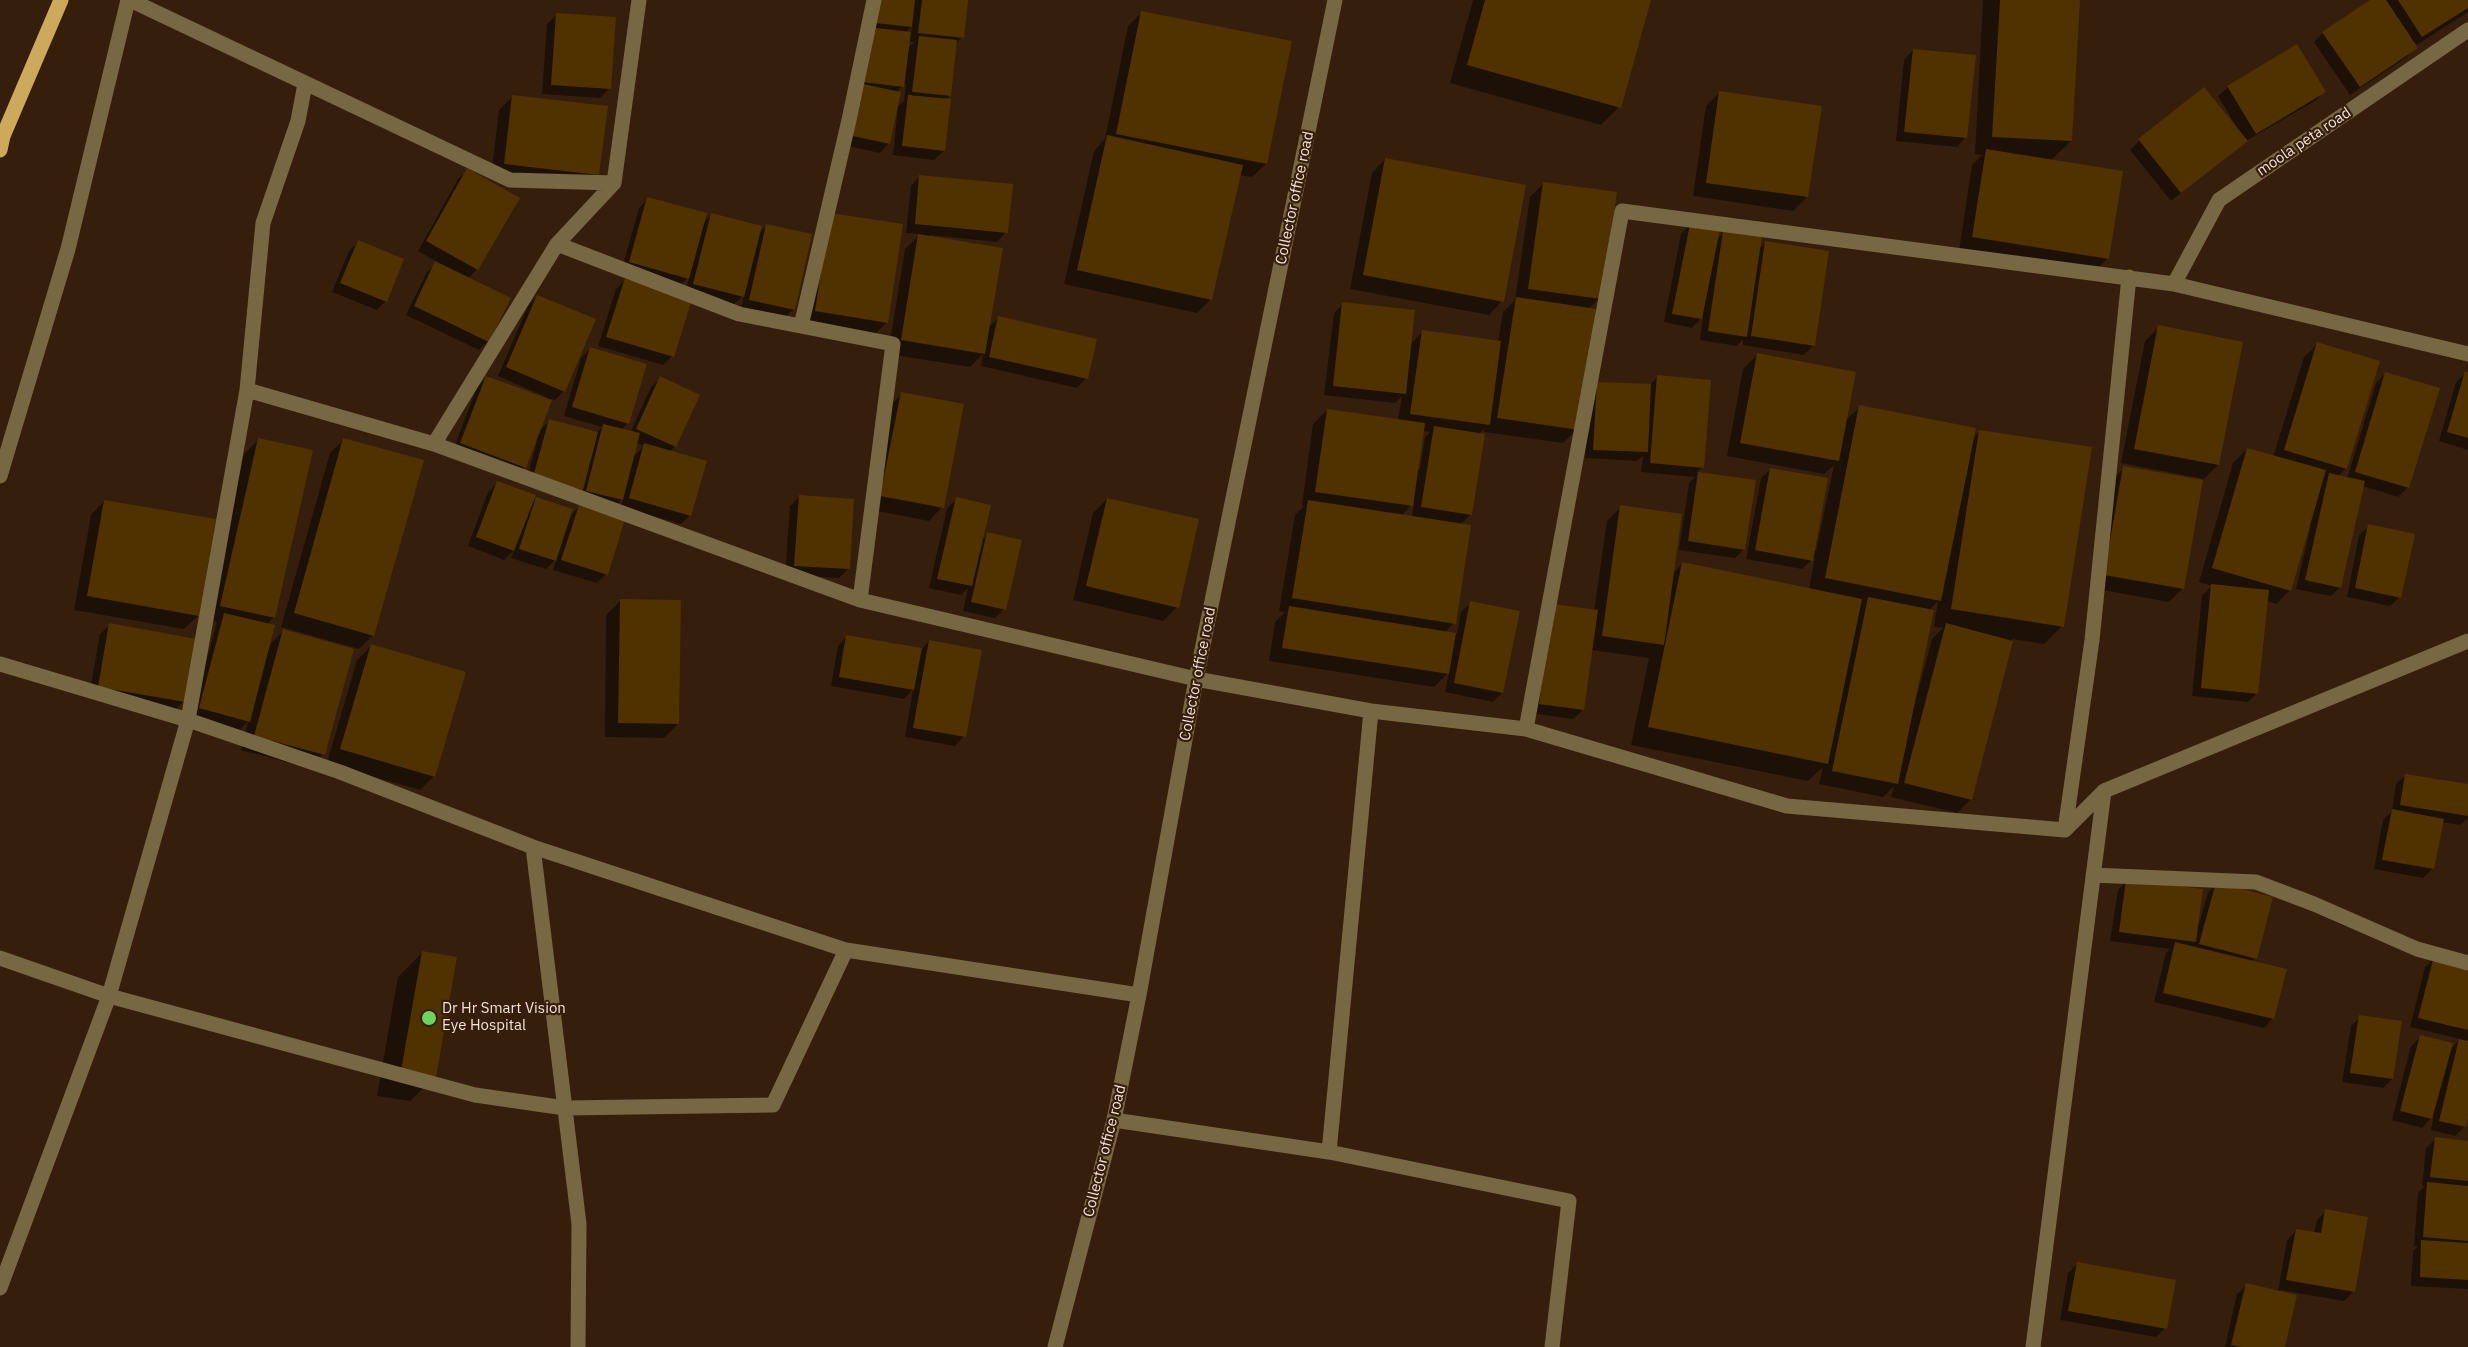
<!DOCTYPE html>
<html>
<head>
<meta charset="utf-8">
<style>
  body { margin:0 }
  canvas { display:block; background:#361e0c }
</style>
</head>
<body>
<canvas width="2468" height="1347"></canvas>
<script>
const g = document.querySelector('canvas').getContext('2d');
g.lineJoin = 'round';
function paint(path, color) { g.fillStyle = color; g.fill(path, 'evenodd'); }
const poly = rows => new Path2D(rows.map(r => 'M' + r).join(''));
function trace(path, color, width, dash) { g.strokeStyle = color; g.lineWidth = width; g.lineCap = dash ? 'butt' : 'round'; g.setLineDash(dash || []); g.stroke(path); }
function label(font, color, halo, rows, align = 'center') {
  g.font = font + ' "IBM Plex Sans",sans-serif'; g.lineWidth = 4.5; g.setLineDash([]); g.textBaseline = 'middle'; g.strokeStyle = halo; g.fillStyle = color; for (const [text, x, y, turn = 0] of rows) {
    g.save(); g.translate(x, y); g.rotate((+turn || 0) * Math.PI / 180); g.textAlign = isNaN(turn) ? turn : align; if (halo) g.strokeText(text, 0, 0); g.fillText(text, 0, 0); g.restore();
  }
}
paint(poly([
  [870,0,966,0,962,37,955,44,950,95,945,100,944,151,934,160,893,155,898,106,904,101,906,83,896,92,889,143,880,153,839,144],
  [912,26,911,33,905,33],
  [908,42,914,42,907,49],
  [1473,0,1649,0,1619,107,1601,125,1450,83],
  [1983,0,2078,0,2071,141,2050,161,2108,258,2094,272,1959,251,1972,165,1982,155,1975,154],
  [2373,0,2468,0,2468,12,2415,46,2416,47,2407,57,2350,95,2314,42,2323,33],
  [1142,12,1266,164,1252,177,1239,175,1211,299,1197,313,1064,284,1094,151,1105,139,1128,26],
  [556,15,609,89,600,98,542,94,547,24],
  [2297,46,2324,92,2315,101,2246,141,2171,201,2130,150,2139,141,2235,127,2236,126,2218,96,2228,87],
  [1913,50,1966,137,1957,147,1896,141,1904,60],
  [1720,92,1807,197,1793,211,1693,196,1706,106],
  [513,96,598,175,584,188,491,177,499,110],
  [1385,159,1502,301,1489,315,1350,289,1372,173],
  [468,170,477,269,468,279,488,341,479,350,406,315,427,272,437,262,418,251,458,179],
  [920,176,1006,232,997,242,930,235,930,237,988,328,999,317,1086,378,1077,388,981,366,983,354,970,367,888,354,905,249,920,234,906,233,911,186],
  [1544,183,1600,298,1588,309,1577,429,1563,443,1484,432,1485,428,1478,435,1471,514,1460,525,1454,623,1445,632,1457,634,1461,612,1471,603,1502,693,1493,702,1445,692,1449,672,1434,687,1269,661,1275,622,1285,612,1279,611,1295,515,1304,506,1302,505,1313,424,1327,410,1398,420,1402,396,1395,403,1324,395,1334,313,1343,304,1410,344,1423,332,1498,342,1503,312,1515,300,1530,197],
  [1422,431,1430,432,1425,437,1420,469,1417,469],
  [1414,502,1412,518,1401,516],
  [648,199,703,223,712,214,759,233,767,225,794,309,784,318,741,309,744,295,733,305,685,293,689,277,678,287,621,272,639,208],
  [1690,225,1717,239,1724,232,1759,249,1765,243,1814,345,1804,355,1743,345,1743,339,1737,346,1700,340,1703,316,1692,328,1664,322,1681,234],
  [816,228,887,322,873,336,802,325],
  [358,242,386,301,377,310,332,292,349,251],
  [625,280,672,356,663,365,598,346,616,289],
  [537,296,564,391,555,400,551,399,539,431,549,421,596,433,602,427,564,416,581,358,590,349,628,423,621,430,630,433,651,387,661,378,675,446,669,452,690,515,681,524,621,507,623,498,612,509,525,486,537,441,535,440,524,467,515,477,452,453,477,387,487,377,547,400,548,398,498,376,528,306],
  [636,442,644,446,632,458],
  [2159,327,2218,465,2204,479,2121,463,2145,341],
  [2318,343,2346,468,2338,476,2347,479,2376,383,2386,373,2408,487,2398,497,2363,486,2340,587,2331,596,2296,589,2311,525,2308,525,2290,590,2276,604,2266,601,2257,693,2248,702,2192,696,2202,595,2212,586,2199,582,2233,463,2247,449,2273,457,2304,357],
  [1757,355,1845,421,1860,407,1972,439,1980,431,2062,626,2044,644,2012,639,1971,799,1957,813,1891,797,1894,786,1883,797,1819,784,1823,767,1808,781,1631,745,1649,658,1591,650,1583,710,1573,719,1530,713,1544,615,1594,611,1607,521,1621,507,1672,574,1683,563,1809,589,1815,557,1802,569,1746,559,1761,478,1771,469,1814,550,1816,551,1834,465,1824,474,1727,456,1743,369],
  [1938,601,1934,627,1943,628,1932,639,1916,699,1914,699,1929,610],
  [2466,373,2468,374,2468,450,2439,441,2456,382],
  [1657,377,1702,467,1696,473,1754,482,1744,549,1735,558,1679,550,1689,483,1695,477,1641,472,1643,456,1637,461,1585,458,1588,392,1598,383,1649,386],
  [902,394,942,507,929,521,867,509,888,408],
  [344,439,373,635,359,649,281,627,330,453],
  [258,440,274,617,266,625,268,647,283,631,323,754,309,768,241,750,248,721,240,730,191,718,217,622,207,619,244,454],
  [2124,468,2183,588,2169,602,2091,588,2110,482],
  [497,483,530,505,536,499,569,517,579,507,606,574,597,583,553,570,557,558,546,569,511,558,514,550,504,560,468,546,488,492],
  [799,497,848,569,839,578,785,575,790,506],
  [957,499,981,540,988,534,1004,609,995,618,963,611,968,588,961,595,929,588,947,508],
  [1107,499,1177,607,1163,621,1073,600,1093,513],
  [104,501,198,616,184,629,74,610,91,515],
  [2369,526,2400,597,2390,606,2347,597,2359,535],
  [620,601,678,724,664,738,605,737,606,615],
  [110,625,183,702,174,711,89,696,100,634],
  [847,636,921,650,929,641,964,736,955,746,905,737,913,689,904,699,831,686,838,646],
  [371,646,434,776,420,790,327,763,357,660],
  [2406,775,2468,785,2468,818,2460,825,2442,822,2433,868,2423,878,2374,869,2383,820,2392,811,2396,784],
  [2127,880,2199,924,2208,893,2217,883,2255,958,2251,962,2273,1018,2264,1028,2154,1002,2166,953,2170,949,2110,941,2118,890],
  [423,952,435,1077,410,1101,377,1096,398,977],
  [2434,958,2468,966,2468,1112,2465,1126,2455,1136,2431,1130,2434,1115,2422,1128,2392,1120,2411,1046,2421,1037,2449,1051,2460,1039,2410,1027,2425,967],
  [2360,1017,2392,1079,2383,1088,2342,1082,2351,1026],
  [2436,1139,2468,1142,2468,1289,2411,1286,2413,1251,2418,1246,2414,1246,2418,1193,2425,1186,2422,1186,2426,1148],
  [2326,1211,2353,1292,2344,1301,2280,1290,2283,1347,2225,1347,2237,1294,2247,1285,2278,1292,2287,1240,2297,1230,2314,1234,2317,1220],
  [2077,1264,2165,1328,2156,1337,2060,1320,2068,1273]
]), '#0007');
paint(poly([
  [877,0,915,0,912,27,875,23],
  [922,0,968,0,964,38,918,33],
  [1485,0,1651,0,1621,108,1467,65],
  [2000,0,2080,0,2072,141,1992,137],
  [2370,0,2386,0,2418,48,2360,87,2322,32],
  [2398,0,2468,0,2468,8,2422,37],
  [1141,11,1292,41,1267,164,1116,134],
  [556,13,616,17,611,89,551,85],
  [868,27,911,32,904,87,862,82],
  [919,36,957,40,951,96,912,92],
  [2297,44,2326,92,2256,134,2227,86],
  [1913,49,1976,55,1967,138,1904,132],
  [858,83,901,92,890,144,848,135],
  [2204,87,2248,141,2181,193,2138,139],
  [1719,91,1822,106,1808,197,1706,183],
  [512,95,608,106,599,175,504,164],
  [908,95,951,99,945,151,902,146],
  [1107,135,1243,165,1212,300,1077,270],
  [1986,149,2123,171,2109,259,1972,237],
  [1385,158,1526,185,1504,302,1363,275],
  [467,168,520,198,478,270,426,241],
  [919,175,1013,184,1008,233,915,224],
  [1543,182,1617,192,1601,299,1528,289],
  [647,197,707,213,689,279,629,262],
  [711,213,762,226,744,297,693,284],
  [830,213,903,224,888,323,815,311],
  [766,224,812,234,795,310,749,300],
  [1690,224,1720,229,1702,319,1672,314],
  [1723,231,1762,236,1747,337,1708,331],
  [918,234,1003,248,985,354,901,340],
  [358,240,404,259,387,302,340,283],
  [1765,241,1829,251,1815,346,1751,336],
  [435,261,511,298,489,342,414,306],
  [625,278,692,299,674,357,606,337],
  [537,295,596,319,565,392,506,367],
  [1516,297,1597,309,1579,430,1497,418],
  [1342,302,1415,310,1406,394,1333,386],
  [998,316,1097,339,1088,379,989,357],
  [2158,325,2243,342,2219,465,2134,449],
  [1422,330,1501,341,1490,425,1410,414],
  [2317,342,2380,361,2347,469,2284,450],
  [590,347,647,364,629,424,572,407],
  [1757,353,1856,372,1839,461,1740,443],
  [2465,371,2468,372,2468,438,2447,432],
  [2385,372,2440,388,2409,488,2355,472],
  [1657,375,1711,380,1704,468,1650,463],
  [486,376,552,400,526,468,460,443],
  [660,376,700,395,676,447,636,429],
  [1597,382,1651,384,1648,452,1593,450],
  [901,392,964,404,944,508,880,496],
  [1859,405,1976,428,1941,601,1825,578],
  [1327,409,1425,423,1413,506,1315,492],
  [549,419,598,432,583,490,533,477],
  [603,424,640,433,623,500,586,491],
  [1434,426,1485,434,1472,515,1421,507],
  [1979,430,2092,447,2064,627,1951,609],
  [258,438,313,450,275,618,220,606],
  [343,438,424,460,374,636,294,613],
  [644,443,707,461,691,516,629,498],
  [2247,448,2326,470,2291,591,2212,568],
  [2123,466,2203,480,2184,589,2104,575],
  [1770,468,1828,478,1813,561,1755,550],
  [1698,472,1756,480,1745,550,1688,541],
  [2329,473,2365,481,2341,588,2305,580],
  [497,481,536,495,514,551,476,537],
  [799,495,854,499,850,569,794,566],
  [536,497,573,509,556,561,519,549],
  [956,497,991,505,972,586,937,579],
  [1107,498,1199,519,1179,608,1086,586],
  [104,500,216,519,199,616,87,596],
  [1308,500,1471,525,1456,624,1292,598],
  [579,505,625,519,608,575,561,560],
  [1620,505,1682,514,1664,645,1602,636],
  [2368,524,2415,534,2401,598,2355,588],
  [987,532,1022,540,1006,610,971,602],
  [1682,562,1862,599,1828,764,1648,727],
  [2211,584,2269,590,2258,694,2201,688],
  [1868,597,1934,610,1898,784,1832,771],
  [620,599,681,600,679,724,618,723],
  [1470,601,1520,611,1503,693,1454,683],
  [1553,604,1598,610,1584,710,1539,704],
  [1289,606,1456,633,1449,674,1282,648],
  [224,613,275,625,250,722,199,708],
  [109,623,196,639,185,702,98,687],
  [1946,623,2013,641,1972,800,1904,783],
  [283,629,354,649,325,755,254,736],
  [846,635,922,648,914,690,839,677],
  [929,640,982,650,966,737,913,728],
  [371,644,466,672,435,777,340,749],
  [2405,774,2468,784,2468,816,2400,805],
  [2392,809,2444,819,2434,869,2382,860],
  [2126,879,2203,889,2196,942,2119,932],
  [2216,882,2273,897,2257,959,2199,944],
  [2175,942,2287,969,2274,1019,2163,993],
  [422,951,457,957,436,1077,401,1071],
  [2434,956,2468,965,2468,1030,2418,1018],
  [2359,1015,2402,1021,2393,1079,2350,1073],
  [2420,1035,2453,1043,2432,1119,2400,1111],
  [2459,1039,2468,1041,2468,1118,2466,1127,2439,1121],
  [2435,1137,2468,1141,2468,1181,2430,1177],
  [2427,1182,2468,1186,2468,1241,2423,1237],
  [2325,1209,2368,1217,2355,1292,2286,1280,2296,1229,2321,1233],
  [2421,1240,2468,1243,2468,1280,2420,1277],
  [2077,1262,2176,1280,2167,1329,2068,1311],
  [2246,1283,2297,1295,2285,1347,2241,1347,2231,1345]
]), '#503100');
trace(poly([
  [130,0,510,180,614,183],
  [557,244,739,314,893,344,860,600],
  [2174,284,2219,200,2468,30],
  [801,326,849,120,874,0],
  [247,390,263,223,298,121,305,84],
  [434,444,557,244,614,183,639,0],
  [0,476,68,249,128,0],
  [0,664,188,720,340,772,533,847,579,1224,578,1347],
  [1526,729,1622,211,2174,284,2468,354],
  [2065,830,2092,640,2129,277],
  [533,847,846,950,1139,995],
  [2093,875,2256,882,2314,904,2417,949,2468,963],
  [0,958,109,996,475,1095,565,1108,773,1105,846,950],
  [1114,1120,1329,1152,1569,1201,1552,1347],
  [1329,1152,1371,711],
  [0,1288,109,996,188,720,247,390,434,444,860,600,1196,679,1371,711,1526,729,1787,806,2065,830,2104,791],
  [1055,1347,1114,1120,1139,995,1196,679,1335,0],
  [2033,1347,2104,791,2468,641]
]), '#786743', 15);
trace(poly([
  [0,150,3,136,61,0]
]), '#cdaa5b', 15);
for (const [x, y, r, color] of [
  [429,1018,8,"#6cd362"]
]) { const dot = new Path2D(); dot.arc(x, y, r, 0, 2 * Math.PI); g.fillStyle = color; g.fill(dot); trace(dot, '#361e0c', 2); }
label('15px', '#f2e1d6', '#361e0c', [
  ["moola peta road",2304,142,-34],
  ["Collector office road",1295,198,-78],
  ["Collector office road",1198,674,-79],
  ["Collector office road",1105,1151,-76]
]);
label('15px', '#f2e1d6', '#361e0c', [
  ["Dr Hr Smart Vision",442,1009],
  ["Eye Hospital",442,1026]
], 'left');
</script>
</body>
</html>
